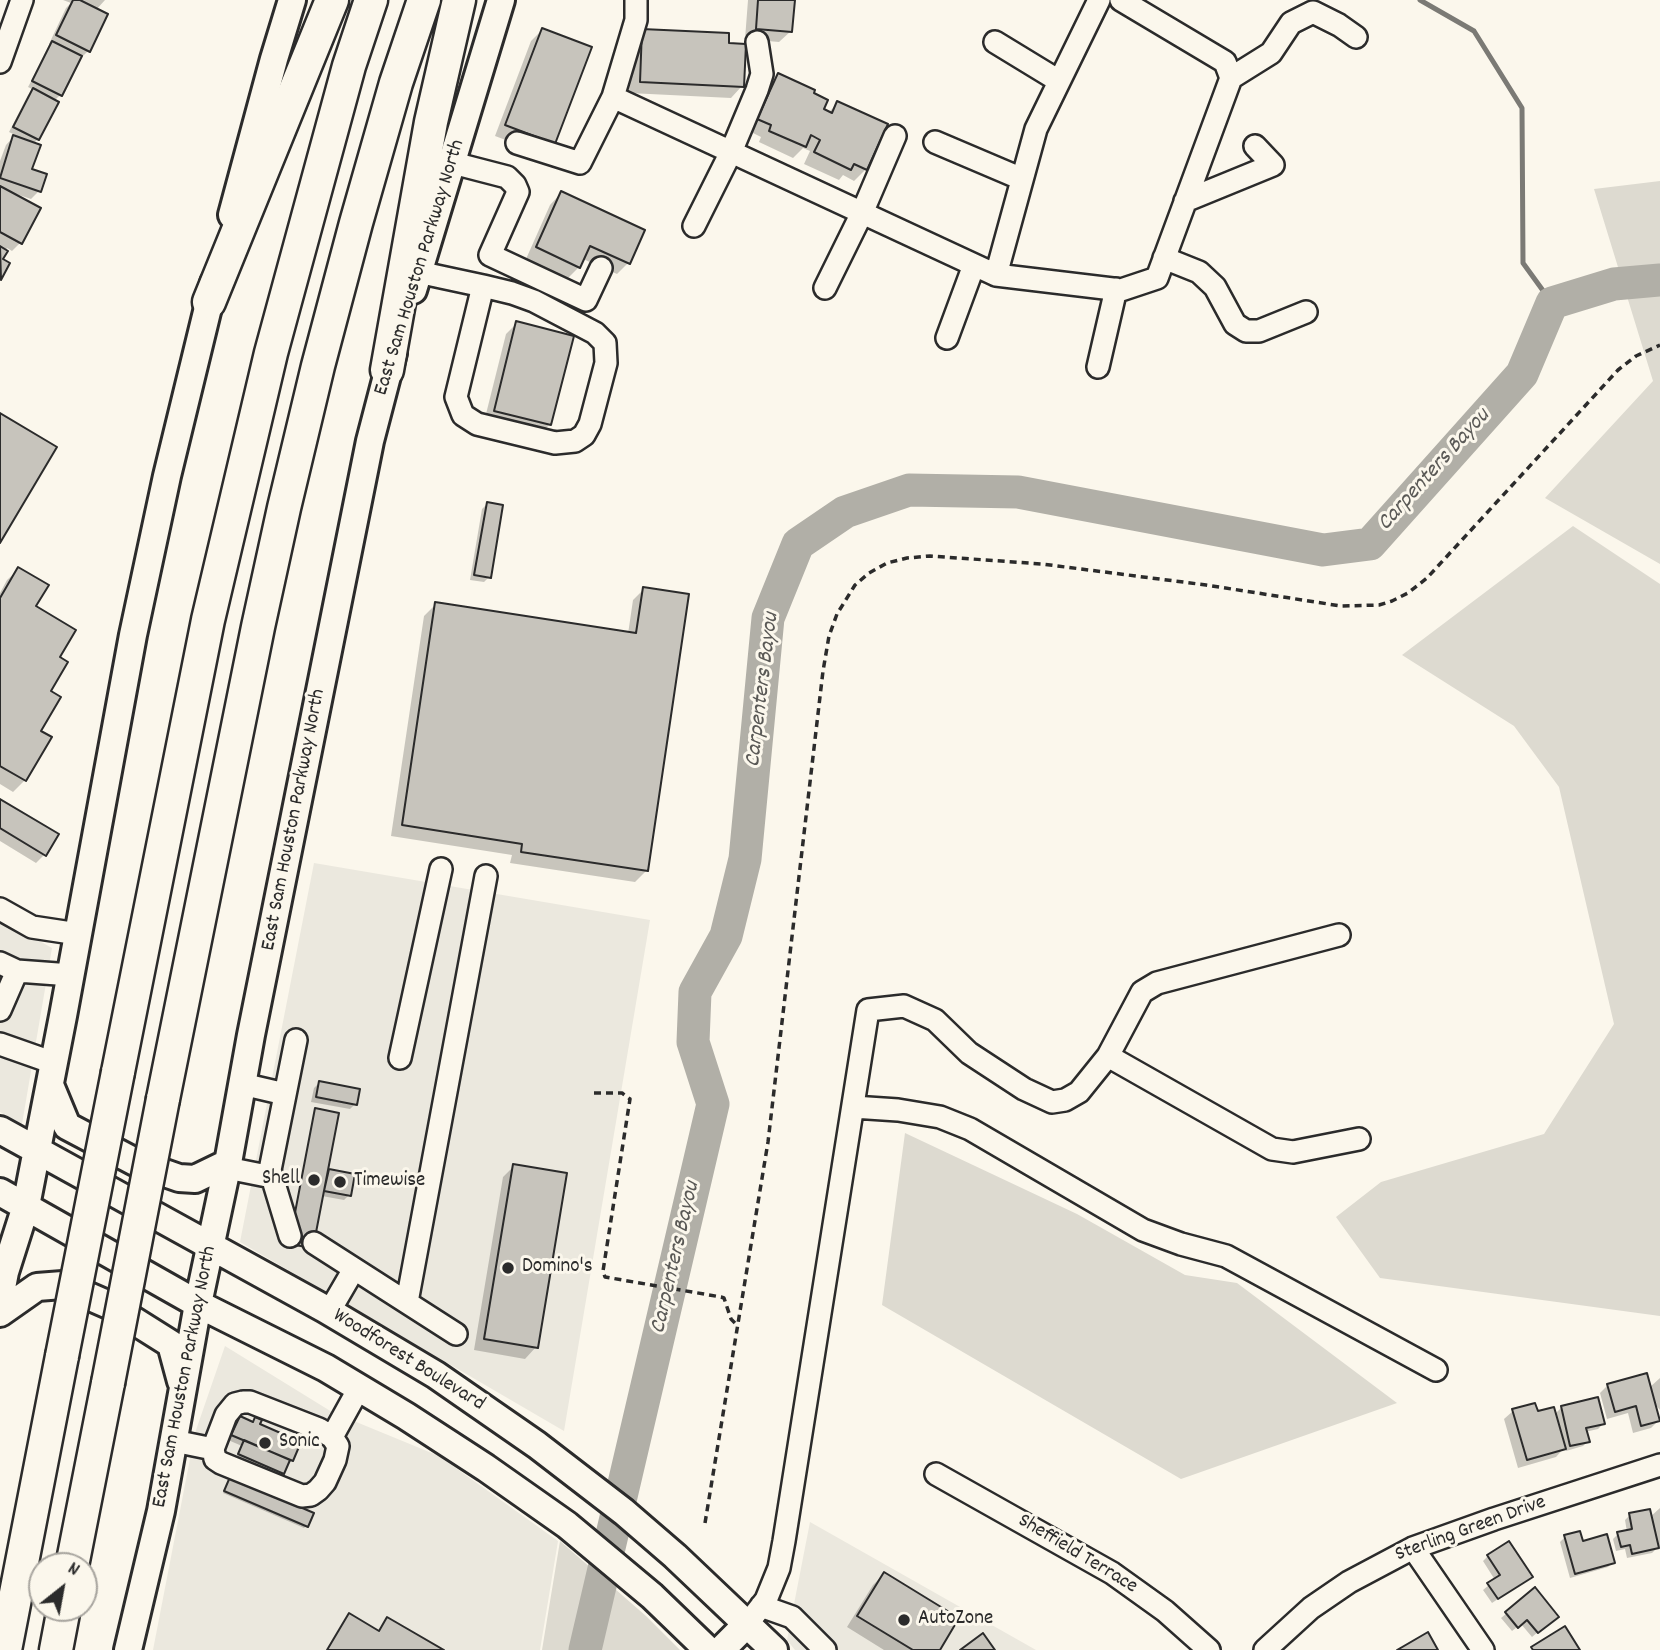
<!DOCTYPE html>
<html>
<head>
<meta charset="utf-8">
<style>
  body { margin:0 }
  #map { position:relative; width:1660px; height:1650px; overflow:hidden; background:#fbf7ec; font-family:Dekko,sans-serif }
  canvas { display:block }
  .north { position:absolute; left:28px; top:1552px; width:70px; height:70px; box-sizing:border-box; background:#fbf7ec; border:2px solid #a8a59f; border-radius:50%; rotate:31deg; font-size:19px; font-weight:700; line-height:28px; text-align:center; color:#2b2b2b }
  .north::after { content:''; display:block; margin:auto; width:24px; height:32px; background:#2b2b2b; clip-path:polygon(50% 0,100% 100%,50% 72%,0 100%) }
</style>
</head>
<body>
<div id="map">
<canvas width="1660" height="1650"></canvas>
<div class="north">N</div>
</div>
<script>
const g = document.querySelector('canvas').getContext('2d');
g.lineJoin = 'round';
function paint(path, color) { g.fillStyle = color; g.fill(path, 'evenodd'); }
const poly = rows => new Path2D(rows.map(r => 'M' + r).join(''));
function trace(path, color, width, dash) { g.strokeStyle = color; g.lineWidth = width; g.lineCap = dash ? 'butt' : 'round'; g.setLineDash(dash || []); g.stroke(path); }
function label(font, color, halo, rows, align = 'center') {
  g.font = font + ' Dekko,sans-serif'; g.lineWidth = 6; g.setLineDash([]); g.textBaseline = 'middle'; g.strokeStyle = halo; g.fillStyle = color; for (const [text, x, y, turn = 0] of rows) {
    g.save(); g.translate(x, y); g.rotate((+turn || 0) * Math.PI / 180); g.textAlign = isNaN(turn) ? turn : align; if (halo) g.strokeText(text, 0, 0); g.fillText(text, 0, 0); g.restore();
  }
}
paint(poly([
  [314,863,650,920,564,1431,240,1242],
  [0,919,52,948,22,1124,0,1112],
  [225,1346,332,1412,439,1456,558,1541,540,1650,153,1650,195,1433],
  [810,1522,1036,1650,795,1650,787,1640]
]), '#ebe8de');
paint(poly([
  [1660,181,1660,564,1545,498,1653,381,1594,189],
  [1573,526,1660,584,1660,1316,1380,1278,1336,1217,1381,1182,1544,1134,1614,1024,1559,787,1514,726,1402,655],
  [905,1133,1077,1214,1185,1275,1237,1283,1397,1403,1181,1479,882,1305],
  [560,1541,646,1616,680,1650,542,1650]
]), '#dddad0');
paint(poly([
  [63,0,105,0,96,10,88,51,80,59,60,95,54,101,38,139,33,144,30,170,39,191,31,199,16,194,20,243,12,251,7,248,1,260,8,264,0,277,0,161,6,145,15,135,9,132,28,95,34,90,28,87,51,45,49,44,66,8,71,3],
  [748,0,793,0,791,31,779,42,745,39],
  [542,30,554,143,543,154,495,136,531,41],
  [643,30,727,45,742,86,731,98,629,93,631,42],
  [778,75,828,113,838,103,886,125,866,169,854,181,843,175,839,180,804,164,810,151,803,148,793,158,759,142,761,137,747,130,767,86],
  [561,193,628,263,617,274,583,259,579,267,568,278,526,259,550,205],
  [517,323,550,424,538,436,484,422,506,334],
  [487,504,489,577,484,582,470,580,482,509],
  [19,569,58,658,39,731,50,738,25,780,13,792,0,784,0,593,7,580],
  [644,589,647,870,635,882,510,863,512,855,391,836,424,616,436,604,628,634,633,600],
  [0,801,44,855,36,863,0,841],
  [319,1083,355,1104,350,1109,311,1102,314,1088],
  [315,1110,326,1174,329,1171,349,1195,344,1200,322,1196,310,1249,288,1245],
  [514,1166,536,1347,525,1359,474,1350,503,1177],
  [1660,1378,1660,1410,1654,1403,1659,1420,1651,1428,1633,1433,1628,1413,1607,1419,1600,1393,1608,1385,1650,1387],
  [1534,1405,1537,1414,1554,1415,1562,1407,1603,1424,1598,1429,1585,1432,1588,1441,1583,1446,1566,1451,1565,1447,1556,1457,1518,1468,1504,1419,1513,1411],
  [240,1418,252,1423,255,1419,292,1460,281,1475,237,1456,242,1446,228,1440,235,1423],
  [230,1479,312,1514,306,1526,304,1528,223,1493],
  [1660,1508,1660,1549,1659,1546,1652,1553,1627,1558,1625,1549,1616,1551,1613,1539,1618,1534,1627,1532,1625,1520,1630,1515,1650,1517],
  [1565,1537,1581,1543,1613,1562,1608,1567,1570,1578,1560,1542],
  [1488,1556,1525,1581,1492,1603,1483,1590,1495,1580,1483,1561],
  [884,1574,938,1650,884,1650,847,1627,873,1585],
  [1535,1590,1551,1621,1532,1637,1521,1624,1512,1631,1501,1618]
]), '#0003');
trace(poly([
  [1420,0,1474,31,1522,108,1523,263,1552,303]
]), '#7b7a75', 5);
trace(poly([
  [585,1650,713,1104,693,1042,695,992,726,936,745,859,768,618,798,544,845,512,909,490,1018,492,1323,550,1370,544,1522,374,1552,303,1614,284,1660,280]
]), '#b1afa7', 33);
const building = poly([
  [73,0,80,0,108,14,90,52,56,35,73,0],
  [758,0,795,0,792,32,756,29,758,0],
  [542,28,592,47,555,144,505,125,542,28],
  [642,29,729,33,729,43,746,44,744,87,640,82,642,29],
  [52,41,82,56,62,96,32,81,52,41],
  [778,73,815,90,814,93,828,100,824,109,832,113,837,101,888,124,867,170,854,164,851,170,814,152,820,140,811,135,806,147,769,131,771,125,757,119,778,73],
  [33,88,59,102,39,140,13,127,33,88],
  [13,135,41,145,32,169,47,174,41,192,0,178,13,135],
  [0,186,41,208,22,244,0,232,0,186],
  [561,191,645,230,630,264,590,246,580,268,536,247,561,191],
  [0,246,8,251,3,259,10,263,1,280,0,246],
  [516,321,574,336,551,425,494,411,516,321],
  [0,413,57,447,0,543,0,413],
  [487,502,503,505,491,578,474,575,487,502],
  [18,567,49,585,36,606,76,630,60,657,68,662,51,691,61,697,41,731,52,737,26,781,0,766,0,598,18,567],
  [643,587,689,594,648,871,521,852,522,844,402,825,435,602,636,633,643,587],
  [0,799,59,834,46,856,0,828,0,799],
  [319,1081,360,1089,357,1105,316,1097,319,1081],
  [315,1108,339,1113,313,1248,289,1244,315,1108],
  [513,1164,567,1173,538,1348,484,1339,513,1164],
  [329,1169,355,1174,351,1196,324,1191,329,1169],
  [1647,1373,1660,1421,1641,1426,1636,1406,1615,1412,1607,1384,1647,1373],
  [1598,1397,1605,1424,1586,1428,1590,1442,1570,1446,1561,1406,1598,1397],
  [1535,1403,1538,1411,1554,1407,1566,1449,1527,1460,1512,1409,1535,1403],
  [240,1416,253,1422,255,1417,262,1420,260,1424,301,1442,293,1461,231,1435,240,1416],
  [244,1440,290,1460,284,1474,238,1454,244,1440],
  [230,1477,314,1513,308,1527,224,1491,230,1477],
  [1650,1509,1659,1548,1632,1554,1630,1545,1621,1547,1617,1532,1632,1529,1629,1513,1650,1509],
  [1580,1531,1583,1541,1607,1534,1615,1563,1575,1574,1564,1535,1580,1531],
  [1509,1541,1533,1577,1498,1599,1487,1583,1500,1575,1487,1555,1509,1541],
  [884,1572,959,1618,940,1650,913,1650,857,1616,884,1572],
  [1535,1587,1559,1617,1538,1633,1527,1620,1518,1628,1505,1612,1535,1587],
  [349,1613,379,1631,387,1617,444,1650,327,1650,349,1613],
  [1565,1626,1580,1650,1533,1650,1531,1647,1565,1626],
  [1428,1632,1438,1650,1397,1650,1428,1632],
  [983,1633,995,1650,960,1650,983,1633]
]);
paint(building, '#c7c4bc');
trace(building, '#2b2b2b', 2);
const minor = poly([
  [636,0,636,20,613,97,996,275,1121,290,1157,278,1231,78,1225,62,1121,0],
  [995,42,1059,81],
  [0,62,22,0],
  [1231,78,1271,53,1291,23,1313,12,1339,25,1356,37],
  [935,142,1022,179],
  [517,143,580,163,613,97],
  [453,163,507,177,515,185,518,192,490,255,586,300,601,268],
  [1185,201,1273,165,1255,146],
  [694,226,731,152,757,90,762,74,757,42],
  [1164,258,1199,272,1215,287,1235,324,1246,331,1259,331,1306,312],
  [418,272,441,277,483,286,512,293,534,301,595,333,605,343,606,363,590,424,584,435,575,441,555,443,477,424,463,415,456,397,483,286],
  [996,275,1036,129,1099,0],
  [825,288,862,213,895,136],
  [947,338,974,265],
  [1098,367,1116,289],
  [0,909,32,927,78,934],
  [0,963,17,971,71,975],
  [0,1010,17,971],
  [0,1044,54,1063],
  [1108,1056,1272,1149,1293,1152,1359,1139],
  [400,1058,441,869],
  [242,1084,285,1094],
  [853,1107,898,1110,940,1117,970,1129,1143,1230,1181,1244,1226,1256,1436,1370],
  [227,1168,272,1177],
  [290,1236,270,1170,296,1040],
  [314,1243,456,1334],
  [407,1302,486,876],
  [329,1312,354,1269],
  [243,1402,250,1402,319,1429,332,1437,338,1446,335,1460,325,1482,318,1490,311,1495,302,1496,221,1463,215,1459,213,1449,226,1415,235,1404,243,1402],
  [332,1437,359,1388],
  [174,1441,213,1449],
  [936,1474,1112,1573,1165,1611,1209,1650],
  [1413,1548,1483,1650],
  [761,1606,792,1617,825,1650],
  [748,1623,766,1600,779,1568,784,1541,868,1010,904,1006,935,1020,969,1053,1024,1089,1052,1102,1065,1100,1079,1092,1108,1056,1142,992,1157,983,1339,935],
  [1265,1650,1311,1608,1349,1582,1413,1548,1494,1519,1660,1465]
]);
const major = poly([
  [232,215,274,59,292,0],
  [413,290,501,0],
  [50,1085,67,1126,139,1164,179,1178,195,1179,228,1163],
  [0,1130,325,1309,436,1375,537,1445,624,1512,675,1556,774,1650],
  [0,1192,198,1304,326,1368,406,1416,486,1468,567,1525,652,1596,708,1650],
  [0,1298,5,1272,26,1206,63,1016,133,635,167,476,214,283],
  [0,1313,37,1287,63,1285,109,1305,171,1344,181,1381],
  [128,1650,161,1511,198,1304,228,1163,251,1035,370,441,393,353],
  [721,1650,748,1623]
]);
const highway = poly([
  [209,302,332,0],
  [387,370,431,122,459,0],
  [118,1072,208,620,271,353,349,66,371,0],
  [163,1099,258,627,284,508,318,366,356,223,396,83,424,0],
  [72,1566,108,1383],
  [5,1650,62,1356],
  [56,1650,64,1608]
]);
trace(minor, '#2b2b2b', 26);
trace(major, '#2b2b2b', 32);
trace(highway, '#2b2b2b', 37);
trace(poly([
  [594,1093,622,1093,630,1099,603,1271,605,1277,721,1297,724,1298,731,1319,736,1324],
  [705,1523,768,1142,823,671,829,636,837,614,855,585,869,573,887,563,907,558,930,556,1042,564,1206,585,1341,606,1379,605,1392,601,1408,593,1427,578,1618,370,1636,356,1660,345]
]), '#2b2b2b', 3.5, [7, 5]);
trace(minor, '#fbf7ec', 21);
trace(major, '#fbf7ec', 26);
trace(highway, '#fbf7ec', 32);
const highwayBridge = poly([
  [62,1356,118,1072],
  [108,1383,163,1099]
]);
trace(highwayBridge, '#2b2b2b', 37, []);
trace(highwayBridge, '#fbf7ec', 32);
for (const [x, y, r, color] of [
  [314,1180,7,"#2b2b2b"],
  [340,1182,7,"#2b2b2b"],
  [508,1268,7,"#2b2b2b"],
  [265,1443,7,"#2b2b2b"],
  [904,1620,7,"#2b2b2b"]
]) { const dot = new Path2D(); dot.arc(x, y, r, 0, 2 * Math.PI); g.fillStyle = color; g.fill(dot); trace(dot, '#fbf7ec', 2.5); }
label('21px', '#2b2b2b', '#fbf7ec', [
  ["East Sam Houston Parkway North",421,268,-73],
  ["East Sam Houston Parkway North",295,820,-79],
  ["Woodforest Boulevard",408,1361,32],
  ["East Sam Houston Parkway North",186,1377,-79],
  ["Sterling Green Drive",1471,1530,-20],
  ["Sheffield Terrace",1077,1555,31]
]);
label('21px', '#2b2b2b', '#fbf7ec', [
  ["Shell",300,1180,"right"],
  ["Timewise",354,1182],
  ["Domino's",522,1268],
  ["Sonic",279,1443],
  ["AutoZone",918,1620]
], 'left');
label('italic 23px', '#5a5956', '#fbf7ec', [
  ["Carpenters Bayou",1435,471,-48],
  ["Carpenters Bayou",764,690,-83],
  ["Carpenters Bayou",677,1258,-77]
]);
</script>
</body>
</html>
